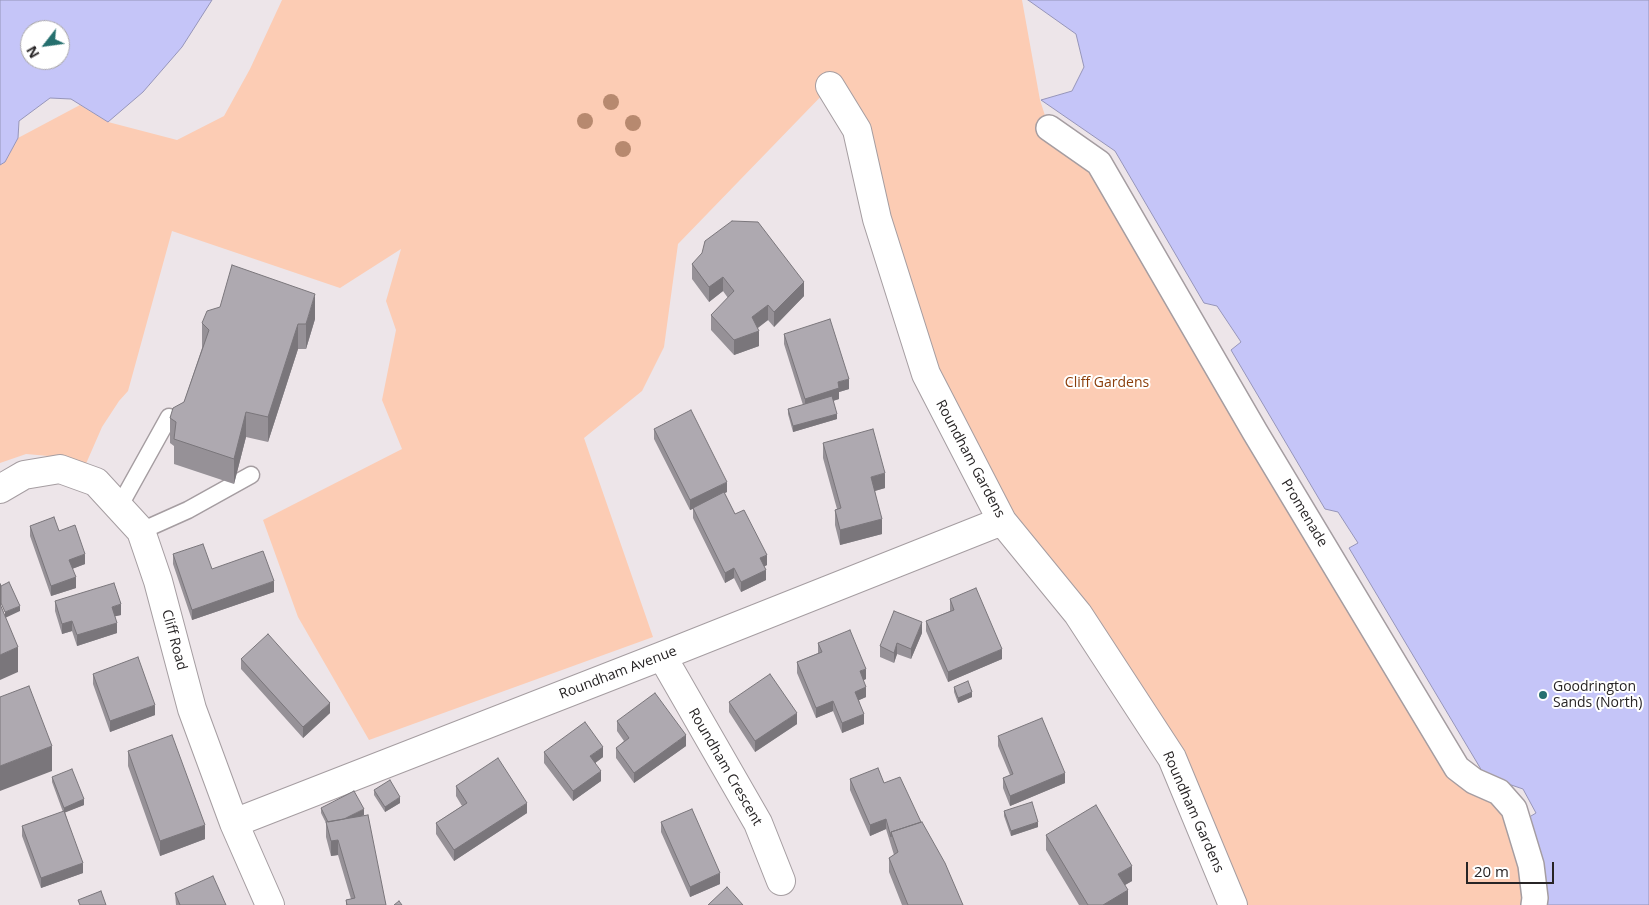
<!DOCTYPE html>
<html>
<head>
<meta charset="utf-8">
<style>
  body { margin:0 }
  #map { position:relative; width:1649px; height:905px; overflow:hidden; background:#ede5e9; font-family:"Open Sans",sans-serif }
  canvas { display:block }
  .north { position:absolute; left:20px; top:20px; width:50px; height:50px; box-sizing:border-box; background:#fff; border:1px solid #a9a7a8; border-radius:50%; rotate:240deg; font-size:14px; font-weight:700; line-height:20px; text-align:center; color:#272425 }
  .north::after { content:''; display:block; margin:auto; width:18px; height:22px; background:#256f6e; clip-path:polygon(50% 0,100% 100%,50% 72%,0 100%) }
  .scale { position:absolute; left:1466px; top:862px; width:88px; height:22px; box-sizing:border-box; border:2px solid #272425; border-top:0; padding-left:6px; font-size:15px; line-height:18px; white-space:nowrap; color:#272425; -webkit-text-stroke:4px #fff; paint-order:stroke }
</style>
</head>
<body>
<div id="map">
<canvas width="1649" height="905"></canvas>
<div class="north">N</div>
<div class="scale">20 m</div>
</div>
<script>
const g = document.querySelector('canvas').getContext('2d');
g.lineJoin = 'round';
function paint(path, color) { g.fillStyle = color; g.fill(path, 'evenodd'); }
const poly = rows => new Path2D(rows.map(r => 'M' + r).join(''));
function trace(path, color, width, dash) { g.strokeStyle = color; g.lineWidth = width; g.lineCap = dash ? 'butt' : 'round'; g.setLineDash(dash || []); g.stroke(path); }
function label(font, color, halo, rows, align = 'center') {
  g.font = font + ' "Open Sans",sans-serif'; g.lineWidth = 4; g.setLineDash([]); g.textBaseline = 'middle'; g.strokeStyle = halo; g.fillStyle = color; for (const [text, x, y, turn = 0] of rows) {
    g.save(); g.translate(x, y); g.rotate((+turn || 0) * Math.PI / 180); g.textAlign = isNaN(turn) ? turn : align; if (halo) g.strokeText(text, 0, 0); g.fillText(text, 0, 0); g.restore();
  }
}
paint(poly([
  [282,0,1022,0,1040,100,1049,128,1099,163,1457,768,1499,792,1534,905,1233,905,1172,758,1002,521,926,374,830,87,678,244,664,347,642,391,584,438,653,637,369,740,298,617,263,520,402,449,382,400,396,330,386,301,401,249,340,288,172,231,128,391,119,401,102,427,85,466,60,457,26,454,0,463,0,165,5,162,18,138,80,105,108,122,177,140,224,116,250,69]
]), '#fcccb4');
const water = poly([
  [0,0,212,0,182,47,143,92,108,122,71,99,50,98,19,121,18,138,5,162,0,165,0,0],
  [30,30,60,30,60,60,30,60,30,30],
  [1028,0,1649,0,1649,905,1544,905,1526,819,1536,813,1523,789,1485,776,1349,548,1358,543,1338,512,1325,509,1231,350,1241,342,1217,306,1204,303,1115,151,1041,100,1072,91,1084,67,1076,34,1028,0]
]);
paint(water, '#c5c5f8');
trace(water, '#9695b9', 1);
const service = poly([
  [119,507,169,417],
  [141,531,188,510,251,475]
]);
const pedestrian = poly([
  [1049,128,1099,163,1255,432,1457,768,1474,781,1499,792,1514,809,1531,865,1535,898,1534,905]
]);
const minor = poly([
  [830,86,857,130,877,219,926,374,1002,521,1078,614,1172,758,1233,905],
  [0,489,24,475,60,469,96,482,141,531,158,581,192,709,234,823,270,905],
  [662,656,758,823,781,881],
  [234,823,662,656,1002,521]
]);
trace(service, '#a59da1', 19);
trace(pedestrian, '#a59da1', 28);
trace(minor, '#a59da1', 30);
trace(service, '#fff', 16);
trace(pedestrian, '#fff', 25);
trace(minor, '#fff', 28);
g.fillStyle = '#b7896f';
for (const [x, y] of [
  [611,102],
  [585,121],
  [633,123],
  [623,149]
]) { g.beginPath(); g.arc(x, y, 8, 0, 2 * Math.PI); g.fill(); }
paint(poly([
  [692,264,804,296,774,327,768,320,758,328,759,346,734,355,711,330,711,315,728,298,723,291,709,302,692,279],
  [315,319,306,349,298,349,268,442,246,437,234,484,174,464,174,446,170,443,170,418,184,402,202,348,202,323],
  [784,334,849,389,839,392,839,399,833,401,837,419,793,432,788,414,788,409,803,405,784,344],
  [654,429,727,492,724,493,735,514,767,565,764,566,766,580,741,592,734,578,725,583,693,518,693,509,690,510,654,439],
  [823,443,885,488,875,491,882,534,840,545,835,525,835,510,837,509,823,458],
  [30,526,59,531,85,564,72,569,76,588,51,596,30,536],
  [173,554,212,569,274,592,192,620,173,564],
  [950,599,1002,659,948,682,926,631,926,621,950,611],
  [55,601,121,615,115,616,117,633,77,646,72,631,62,634,55,611],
  [922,633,911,659,897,654,894,663,880,657,880,646],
  [818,643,866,679,863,680,866,697,859,700,864,724,842,733,833,711,816,718,797,673,797,662,818,653],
  [241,659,330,713,303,738,241,669],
  [93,674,155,715,110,732,93,684],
  [954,687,972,697,958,703,954,692],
  [729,702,797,724,755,752,729,712],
  [617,721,686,746,634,783,616,758,616,748,624,741,617,731],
  [998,736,1065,783,1010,806,1003,788,1003,778,1010,775,998,746],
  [128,751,205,839,160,856,128,766],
  [544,752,603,757,595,763,601,781,573,801,544,763],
  [52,777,84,805,65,812,83,873,41,888,22,836,22,826,63,812,52,782],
  [850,779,884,783,921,822,963,905,902,905,889,872,889,858,894,855,886,829,870,836,850,790],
  [456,786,527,813,454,861,436,834,436,823,462,806,456,796],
  [374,790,400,803,385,812,374,795],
  [321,808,364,815,361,816,386,905,346,905,346,900,351,899,338,855,331,856,326,837,326,823,321,813],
  [1004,811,1038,827,1011,836,1004,816],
  [661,822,720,884,690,897,661,832],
  [1046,835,1132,881,1125,885,1128,905,1079,905,1046,850],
  [175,893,226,905,176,905]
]), '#969197');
paint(poly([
  [723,277,723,291,709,302,709,287],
  [804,282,804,296,774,327,774,312],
  [315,294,315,319,306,349,306,324],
  [768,305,768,320,752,332,752,317],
  [298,324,298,349,268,442,268,417],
  [759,331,759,346,734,355,734,340],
  [849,379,849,389,839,392,839,399,805,409,805,399,838,382],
  [246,412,246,437,234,484,234,459],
  [837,414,837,419,793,432,793,426],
  [885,473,885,488,871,492,871,477],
  [727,482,727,492,690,510,690,500],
  [882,519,882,534,840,545,840,530],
  [85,554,85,564,69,570,69,560],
  [767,555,767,565,760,569,760,558],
  [734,568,734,578,725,583,725,573],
  [766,570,766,580,741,592,741,582],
  [76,577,76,588,51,596,51,586],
  [274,581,274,592,192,620,192,610],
  [1,583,1,608,0,609,0,584],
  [121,604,121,615,112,617,112,607],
  [20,606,20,611,5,618,5,612],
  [72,621,72,631,62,634,62,624],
  [922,622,922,633,911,659,911,649],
  [117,623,117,633,77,646,77,635],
  [897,643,897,654,894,663,894,653],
  [18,647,18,672,0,680,0,655],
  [1002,649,1002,659,948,682,948,672],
  [866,669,866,679,860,682,860,671],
  [866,687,866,697,855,702,855,692],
  [972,692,972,697,958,703,958,698],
  [833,701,833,711,816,718,816,708],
  [330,703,330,713,303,738,303,727],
  [155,705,155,715,110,732,110,721],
  [797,713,797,724,755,752,755,741],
  [864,714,864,724,842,733,842,723],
  [686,735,686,746,634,783,634,773],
  [52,746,52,771,0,791,0,766],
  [603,747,603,757,590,767,590,756],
  [601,771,601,781,573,801,573,791],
  [1065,773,1065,783,1010,806,1010,796],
  [400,797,400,803,385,812,385,807],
  [84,799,84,805,64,813,64,808],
  [527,803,527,813,454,861,454,850],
  [364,809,364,815,330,831,330,826],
  [886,819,886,829,870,836,870,825],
  [1038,822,1038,827,1011,836,1011,831],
  [205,825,205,839,160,856,160,841],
  [338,840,338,855,331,856,331,841],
  [83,863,83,873,41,888,41,878],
  [1132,866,1132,881,1118,889,1118,874],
  [720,873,720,884,690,897,690,887],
  [1128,890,1128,905,1103,905]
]), '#7a767b');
const building = poly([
  [732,221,758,222,804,282,774,312,768,305,752,317,759,331,734,340,711,315,734,291,723,277,709,287,692,264,702,253,705,241,732,221],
  [232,265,315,294,306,324,298,324,268,417,246,412,234,459,174,439,176,422,170,418,173,408,184,402,209,330,202,323,207,311,220,307,232,265],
  [830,319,849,379,838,382,839,388,805,399,784,334,830,319],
  [832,396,837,414,793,426,788,409,832,396],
  [691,410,727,482,690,500,654,429,691,410],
  [873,429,885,473,871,477,882,519,840,530,835,510,841,508,823,443,873,429],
  [724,492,735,514,744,510,767,555,760,558,766,570,741,582,734,568,725,573,693,508,724,492],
  [54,517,59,531,75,525,85,554,69,560,76,577,51,586,30,526,54,517],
  [203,544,212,569,263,551,274,581,192,610,173,554,203,544],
  [9,582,20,606,5,612,1,603,1,586,9,582],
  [114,583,121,604,112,607,117,623,77,635,72,621,62,624,55,601,114,583],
  [976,588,1002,649,948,672,926,621,954,610,950,599,976,588],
  [0,604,18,647,0,655,0,604],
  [894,611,922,622,911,649,897,643,894,653,880,646,894,611],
  [850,630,866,669,860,671,866,687,855,692,864,714,842,723,833,701,816,708,797,662,822,652,818,643,850,630],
  [268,634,330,703,303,727,241,659,268,634],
  [138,657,155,705,110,721,93,674,138,657],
  [770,674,797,713,755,741,729,702,770,674],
  [968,681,972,692,958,698,954,687,968,681],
  [29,686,52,746,0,766,0,697,29,686],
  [655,693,686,735,634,773,616,748,629,738,617,721,655,693],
  [1042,718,1065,773,1010,796,1003,778,1013,774,998,736,1042,718],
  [585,722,603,747,590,756,601,771,573,791,544,752,585,722],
  [172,735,205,825,160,841,128,751,172,735],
  [498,758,527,803,454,850,436,823,467,803,456,786,498,758],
  [878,768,884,783,900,777,921,822,891,832,891,837,886,819,870,825,850,779,878,768],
  [72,769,84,799,64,808,52,777,72,769],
  [390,780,400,797,385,807,374,790,390,780],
  [354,791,364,809,344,819,328,822,321,808,354,791],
  [1032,802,1038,822,1011,831,1004,811,1032,802],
  [1096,805,1132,866,1118,874,1128,890,1103,905,1088,905,1046,835,1096,805],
  [692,809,720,873,690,887,661,822,692,809],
  [64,811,83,863,41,878,22,826,64,811],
  [368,815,386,905,347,905,346,900,355,898,338,840,331,841,326,822,368,815],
  [922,822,945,863,963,905,908,905,889,858,898,852,891,832,922,822],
  [213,876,226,905,180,905,175,893,213,876],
  [727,887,743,905,708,905,727,887],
  [101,891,106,905,80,905,78,900,101,891],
  [399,901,402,905,394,905,399,901]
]);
paint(building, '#aea9b0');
trace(building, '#7a767b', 1);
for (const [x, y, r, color] of [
  [1543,695,5,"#256f6e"]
]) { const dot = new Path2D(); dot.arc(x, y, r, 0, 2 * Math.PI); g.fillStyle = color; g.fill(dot); trace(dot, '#fff', 2); }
label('14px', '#8b3e0b', '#fff', [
  ["Cliff Gardens",1107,383]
]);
label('14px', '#272425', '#fff', [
  ["Roundham Gardens",970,459,62],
  ["Promenade",1304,513,59],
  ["Cliff Road",174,640,75],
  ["Roundham Avenue",618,673,-21],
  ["Roundham Crescent",725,767,60],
  ["Roundham Gardens",1193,812,66]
]);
label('14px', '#272425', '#fff', [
  ["Goodrington",1553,687],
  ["Sands (North)",1553,703]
], 'left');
</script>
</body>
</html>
